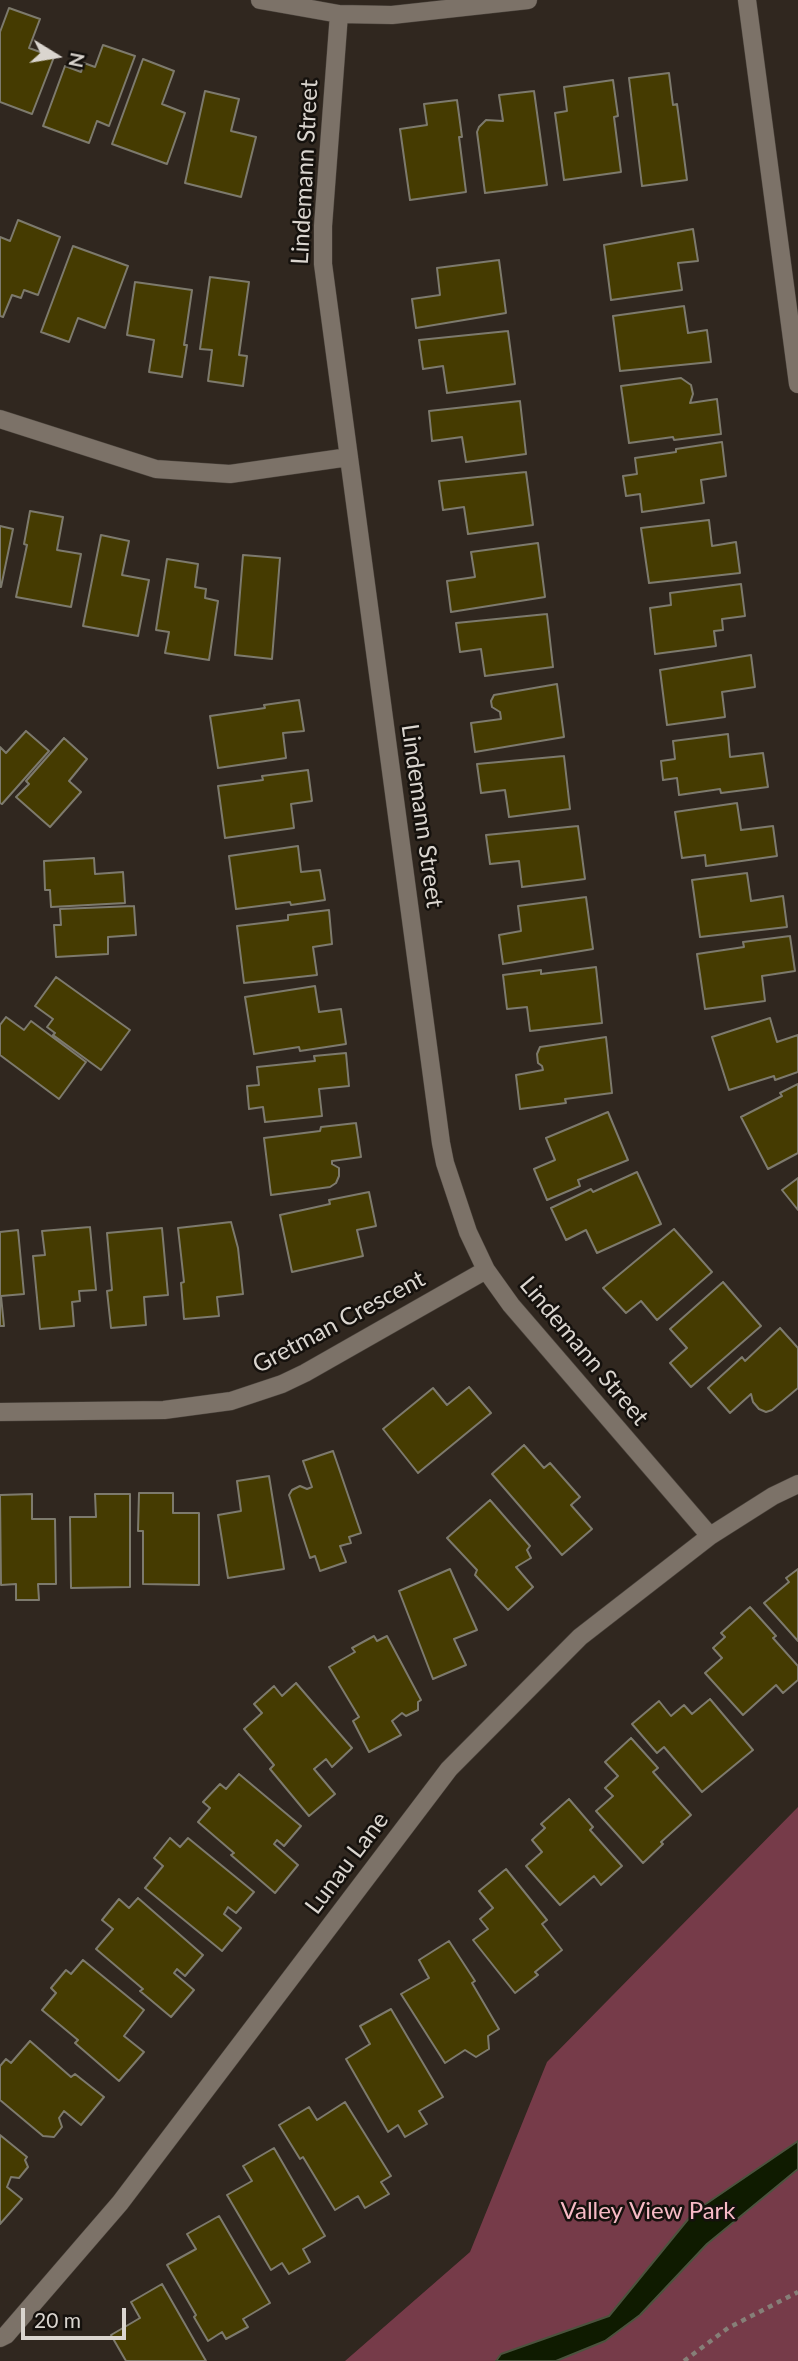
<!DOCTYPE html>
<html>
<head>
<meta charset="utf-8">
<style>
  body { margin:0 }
  #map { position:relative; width:798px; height:2361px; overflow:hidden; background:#30271f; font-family:Lato,sans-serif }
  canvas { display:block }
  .north { position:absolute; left:21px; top:21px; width:70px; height:70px; -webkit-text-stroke:5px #15110d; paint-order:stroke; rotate:101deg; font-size:19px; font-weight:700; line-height:28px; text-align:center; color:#dad5cf }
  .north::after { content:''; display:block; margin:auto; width:24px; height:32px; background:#dad5cf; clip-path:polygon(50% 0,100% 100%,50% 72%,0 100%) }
  .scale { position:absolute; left:21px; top:2308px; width:105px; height:32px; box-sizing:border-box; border:4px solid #dad5cf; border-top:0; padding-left:9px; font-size:21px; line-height:24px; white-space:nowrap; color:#dad5cf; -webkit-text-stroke:5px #15110d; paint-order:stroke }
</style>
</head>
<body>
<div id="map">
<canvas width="798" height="2361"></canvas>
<div class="north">N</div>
<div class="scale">20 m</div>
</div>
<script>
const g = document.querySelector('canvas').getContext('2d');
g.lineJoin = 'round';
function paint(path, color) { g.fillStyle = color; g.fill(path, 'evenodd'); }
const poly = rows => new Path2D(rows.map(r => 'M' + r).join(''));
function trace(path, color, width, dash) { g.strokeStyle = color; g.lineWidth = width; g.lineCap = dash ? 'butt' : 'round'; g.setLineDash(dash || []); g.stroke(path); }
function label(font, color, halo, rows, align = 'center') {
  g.font = font + ' Lato,sans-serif'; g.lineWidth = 5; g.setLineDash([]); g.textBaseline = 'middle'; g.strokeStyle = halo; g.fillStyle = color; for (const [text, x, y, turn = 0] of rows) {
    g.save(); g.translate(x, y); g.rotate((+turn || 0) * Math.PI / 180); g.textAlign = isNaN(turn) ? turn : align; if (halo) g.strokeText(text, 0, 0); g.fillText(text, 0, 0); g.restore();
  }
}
paint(poly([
  [798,1807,798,2361,345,2361,470,2252,547,2062]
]), '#763b49');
const water = poly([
  [798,2141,798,2169,707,2244,640,2315,605,2341,556,2361,496,2361,501,2354,609,2316,694,2212,798,2141]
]);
paint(water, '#0f1b00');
trace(water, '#4c533e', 2);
const building = poly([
  [9,8,40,19,29,48,54,57,32,114,0,102,0,32,9,8],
  [103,45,135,56,109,126,97,121,89,143,43,126,65,66,81,72,84,63,95,67,103,45],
  [143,59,174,71,162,104,185,113,167,164,112,144,143,59],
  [669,73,673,105,677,104,687,180,642,186,629,78,669,73],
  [613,80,618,116,614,117,621,172,564,180,555,113,567,111,564,87,613,80],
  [205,91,239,99,231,131,256,137,241,197,185,183,205,91],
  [534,91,547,185,485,193,477,132,479,127,486,120,503,121,499,95,534,91],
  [457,100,462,137,459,137,466,192,410,200,400,129,427,125,424,104,457,100],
  [18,220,60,237,38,295,24,290,21,298,12,295,3,317,0,316,0,237,10,241,18,220],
  [693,229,698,261,678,263,682,290,611,300,604,245,693,229],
  [73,246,128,266,105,328,78,318,69,342,41,332,73,246],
  [499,260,506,313,416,328,412,299,440,295,437,268,499,260],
  [210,277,249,282,239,355,247,356,243,386,208,381,212,350,200,349,210,277],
  [135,282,192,290,184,345,187,345,182,377,149,372,154,340,127,335,135,282],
  [684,306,688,333,707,330,711,362,620,371,613,316,684,306],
  [508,331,515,384,447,393,443,366,423,369,419,340,508,331],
  [681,378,691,385,693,394,690,403,717,399,721,434,674,440,673,437,629,443,621,386,681,378],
  [520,401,526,454,466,462,462,437,432,441,429,411,520,401],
  [722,442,726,476,701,480,704,503,642,512,640,494,626,496,623,476,637,474,635,458,676,452,676,449,722,442],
  [526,472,533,525,468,534,464,507,443,510,439,481,526,472],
  [30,511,63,517,57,550,81,554,71,607,16,597,27,545,24,544,30,511],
  [709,520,712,546,736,542,740,573,649,583,641,528,709,520],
  [0,526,13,529,1,587,0,587,0,526],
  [101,535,129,541,122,575,149,580,138,636,83,626,101,535],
  [538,543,545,597,451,612,447,581,475,577,471,552,538,543],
  [243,555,280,558,272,659,235,655,243,555],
  [167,559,198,564,195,587,206,589,205,598,218,601,209,660,165,653,169,632,156,630,167,559],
  [741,584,745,616,722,619,723,630,714,631,716,646,655,654,650,608,671,605,670,593,741,584],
  [547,614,553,667,485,676,481,649,460,652,456,623,547,614],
  [751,655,755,687,722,692,725,717,667,725,660,670,751,655],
  [557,684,564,737,475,752,471,723,501,719,500,712,492,707,491,701,494,695,557,684],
  [299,700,304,731,283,733,286,758,218,768,210,716,265,708,264,705,299,700],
  [26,731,49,751,2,804,0,803,0,747,6,753,26,731],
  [728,734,730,757,763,753,768,787,721,793,720,789,679,795,677,778,663,780,661,761,675,759,673,741,728,734],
  [64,738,87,759,69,781,81,792,50,827,16,797,29,784,26,781,64,738],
  [564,756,570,809,509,817,505,790,481,793,477,764,564,756],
  [308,770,312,801,291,804,294,828,225,838,218,786,263,780,262,776,308,770],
  [737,803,741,830,773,826,777,856,706,866,705,855,682,858,675,812,737,803],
  [578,826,585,879,522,887,519,861,490,864,486,835,578,826],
  [298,846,301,872,320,870,325,900,291,905,290,902,236,909,229,856,298,846],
  [94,858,95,874,123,872,125,903,51,907,50,890,45,890,44,861,94,858],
  [747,873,751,901,783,896,787,927,700,937,692,880,747,873],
  [586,897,593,949,503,964,499,935,521,931,518,906,586,897],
  [134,906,136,935,108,937,108,954,56,957,54,925,61,925,60,909,134,906],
  [329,910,332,944,313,947,317,975,244,983,237,926,288,920,288,915,329,910],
  [790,936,795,971,762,976,765,1001,705,1009,697,954,744,947,743,942,790,936],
  [596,967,602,1023,530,1031,527,1007,507,1009,503,975,541,970,541,974,596,967],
  [56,977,130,1030,101,1070,53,1035,55,1033,47,1027,53,1019,35,1006,56,977],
  [315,986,319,1012,341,1009,346,1044,300,1051,299,1047,254,1054,245,997,315,986],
  [6,1017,24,1030,31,1021,86,1062,59,1099,0,1055,0,1025,6,1017],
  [770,1018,777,1042,798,1035,798,1072,775,1080,774,1076,729,1090,712,1037,770,1018],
  [606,1037,612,1093,565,1099,566,1103,520,1109,516,1075,543,1070,542,1066,538,1063,537,1054,540,1047,606,1037],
  [346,1053,349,1086,319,1089,322,1116,265,1122,263,1107,249,1109,247,1086,259,1085,257,1067,315,1061,314,1056,346,1053],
  [798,1084,798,1153,768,1169,741,1117,782,1096,780,1093,798,1084],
  [608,1112,628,1160,578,1180,580,1186,547,1200,534,1169,555,1160,546,1138,608,1112],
  [356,1123,361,1157,332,1161,332,1164,339,1168,339,1176,336,1183,330,1187,271,1195,264,1138,320,1131,321,1127,356,1123],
  [637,1172,661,1224,597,1253,586,1230,566,1240,551,1208,591,1189,593,1192,637,1172],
  [798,1178,798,1210,782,1190,798,1178],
  [369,1192,376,1226,357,1230,363,1256,292,1272,280,1215,330,1204,329,1200,369,1192],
  [231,1222,238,1248,243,1294,217,1297,219,1316,184,1319,181,1283,184,1282,178,1228,231,1222],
  [90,1227,96,1290,79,1291,80,1301,72,1302,74,1326,40,1329,33,1256,45,1255,42,1231,90,1227],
  [162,1228,168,1295,144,1297,146,1325,111,1328,107,1291,112,1290,107,1233,162,1228],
  [674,1229,712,1272,657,1320,641,1301,626,1313,603,1288,674,1229],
  [18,1230,24,1294,1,1296,4,1326,0,1326,0,1232,18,1230],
  [723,1282,761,1326,691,1387,670,1363,687,1348,670,1329,723,1282],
  [780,1328,798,1348,798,1388,772,1410,766,1412,759,1409,753,1402,751,1394,730,1413,708,1388,742,1357,745,1361,780,1328],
  [469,1387,491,1413,418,1473,383,1429,433,1388,447,1405,469,1387],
  [524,1445,544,1468,550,1463,580,1497,571,1505,592,1529,562,1555,492,1474,524,1445],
  [333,1451,361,1533,349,1537,351,1543,340,1546,346,1562,320,1571,315,1556,310,1558,289,1495,292,1490,300,1486,307,1489,312,1487,303,1461,333,1451],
  [269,1476,284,1569,228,1578,218,1515,241,1511,237,1481,269,1476],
  [139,1493,173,1493,173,1513,199,1513,199,1585,143,1584,143,1531,138,1531,139,1493],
  [32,1494,32,1519,55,1519,56,1584,38,1584,39,1600,16,1600,16,1584,1,1585,0,1495,32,1494],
  [95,1494,130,1494,130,1587,71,1588,70,1517,96,1517,95,1494],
  [490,1500,530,1546,527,1550,531,1558,516,1567,533,1587,508,1610,475,1575,477,1570,447,1538,490,1500],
  [450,1569,477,1630,454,1639,466,1665,433,1679,399,1591,450,1569],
  [798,1569,798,1641,764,1603,789,1582,786,1578,798,1569],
  [750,1607,776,1636,773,1638,798,1666,798,1680,783,1693,776,1685,743,1715,705,1673,722,1658,713,1648,725,1637,721,1633,750,1607],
  [374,1636,377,1641,387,1636,421,1700,418,1702,418,1710,406,1716,402,1713,392,1721,401,1735,369,1752,353,1721,359,1717,329,1667,355,1652,352,1648,374,1636],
  [296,1683,352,1748,332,1767,326,1759,314,1769,335,1794,309,1816,270,1769,274,1765,244,1729,262,1713,254,1704,274,1686,282,1696,296,1683],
  [710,1699,753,1750,702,1792,664,1747,657,1753,632,1724,659,1701,671,1716,684,1705,692,1714,710,1699],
  [631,1738,658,1768,653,1772,691,1815,661,1842,663,1844,643,1863,596,1811,613,1796,605,1788,618,1776,605,1762,631,1738],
  [239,1774,301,1826,284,1846,277,1840,274,1844,298,1865,275,1893,231,1855,234,1853,198,1822,210,1808,203,1802,220,1784,226,1789,239,1774],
  [569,1799,593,1827,590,1830,622,1866,601,1885,594,1876,560,1905,526,1866,542,1852,532,1840,545,1828,541,1824,569,1799],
  [170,1838,180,1847,188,1838,254,1892,236,1913,228,1907,224,1914,241,1928,222,1951,145,1888,163,1866,154,1858,170,1838],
  [506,1869,547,1920,542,1924,562,1950,535,1972,538,1975,515,1993,473,1940,488,1929,480,1919,493,1908,479,1891,506,1869],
  [138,1898,203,1955,185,1976,177,1969,174,1973,194,1990,171,2017,140,1991,143,1989,96,1949,113,1929,102,1920,119,1899,129,1908,138,1898],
  [449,1941,475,1981,472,1983,499,2029,488,2036,489,2049,476,2057,465,2050,445,2063,401,1994,429,1978,419,1960,449,1941],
  [83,1960,144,2010,124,2036,144,2052,119,2081,75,2043,78,2040,42,2010,56,1993,51,1988,66,1970,71,1974,83,1960],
  [391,2009,443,2097,419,2111,427,2124,405,2137,398,2125,388,2132,346,2059,370,2044,360,2026,391,2009],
  [30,2041,71,2077,75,2074,104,2097,81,2125,64,2111,59,2118,62,2127,54,2137,43,2136,0,2100,0,2066,6,2059,11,2063,30,2041],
  [345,2102,391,2176,381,2182,389,2194,365,2208,358,2196,335,2210,303,2157,300,2159,279,2125,309,2107,317,2120,345,2102],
  [0,2135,27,2157,25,2160,28,2167,19,2178,11,2177,7,2187,22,2199,0,2224,0,2135],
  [274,2148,325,2236,303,2249,310,2262,289,2274,282,2263,271,2270,227,2195,252,2181,243,2166,274,2148],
  [219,2216,270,2303,243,2319,248,2327,226,2339,222,2332,208,2341,194,2317,196,2315,167,2265,196,2249,187,2234,219,2216],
  [162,2284,206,2361,126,2361,111,2335,140,2318,131,2302,162,2284]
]);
paint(building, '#453b01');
trace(building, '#7d7a6d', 2);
const minor = poly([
  [260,0,339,14,392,15,528,0],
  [747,0,798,384],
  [339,14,323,226,323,264,441,1143,445,1163,468,1232,486,1270,511,1305,710,1536],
  [0,419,156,469,230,474,349,457],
  [0,1412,164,1410,231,1401,282,1384,305,1373,486,1270],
  [0,2338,6,2335,120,2203,449,1769,580,1637,710,1536,773,1496,798,1484]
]);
trace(minor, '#4a433c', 19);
trace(poly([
  [684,2361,728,2328,798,2292]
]), '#867f78', 4.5, [5, 5]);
trace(minor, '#7c7268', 18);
label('24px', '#dad5cf', '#15110d', [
  ["Lindemann Street",305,172,-87],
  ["Lindemann Street",422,816,82],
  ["Gretman Crescent",339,1322,-28],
  ["Lindemann Street",584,1351,50],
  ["Lunau Lane",347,1863,-53]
]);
label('24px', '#f7bac5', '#15110d', [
  ["Valley View Park",648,2211]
]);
</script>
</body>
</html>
